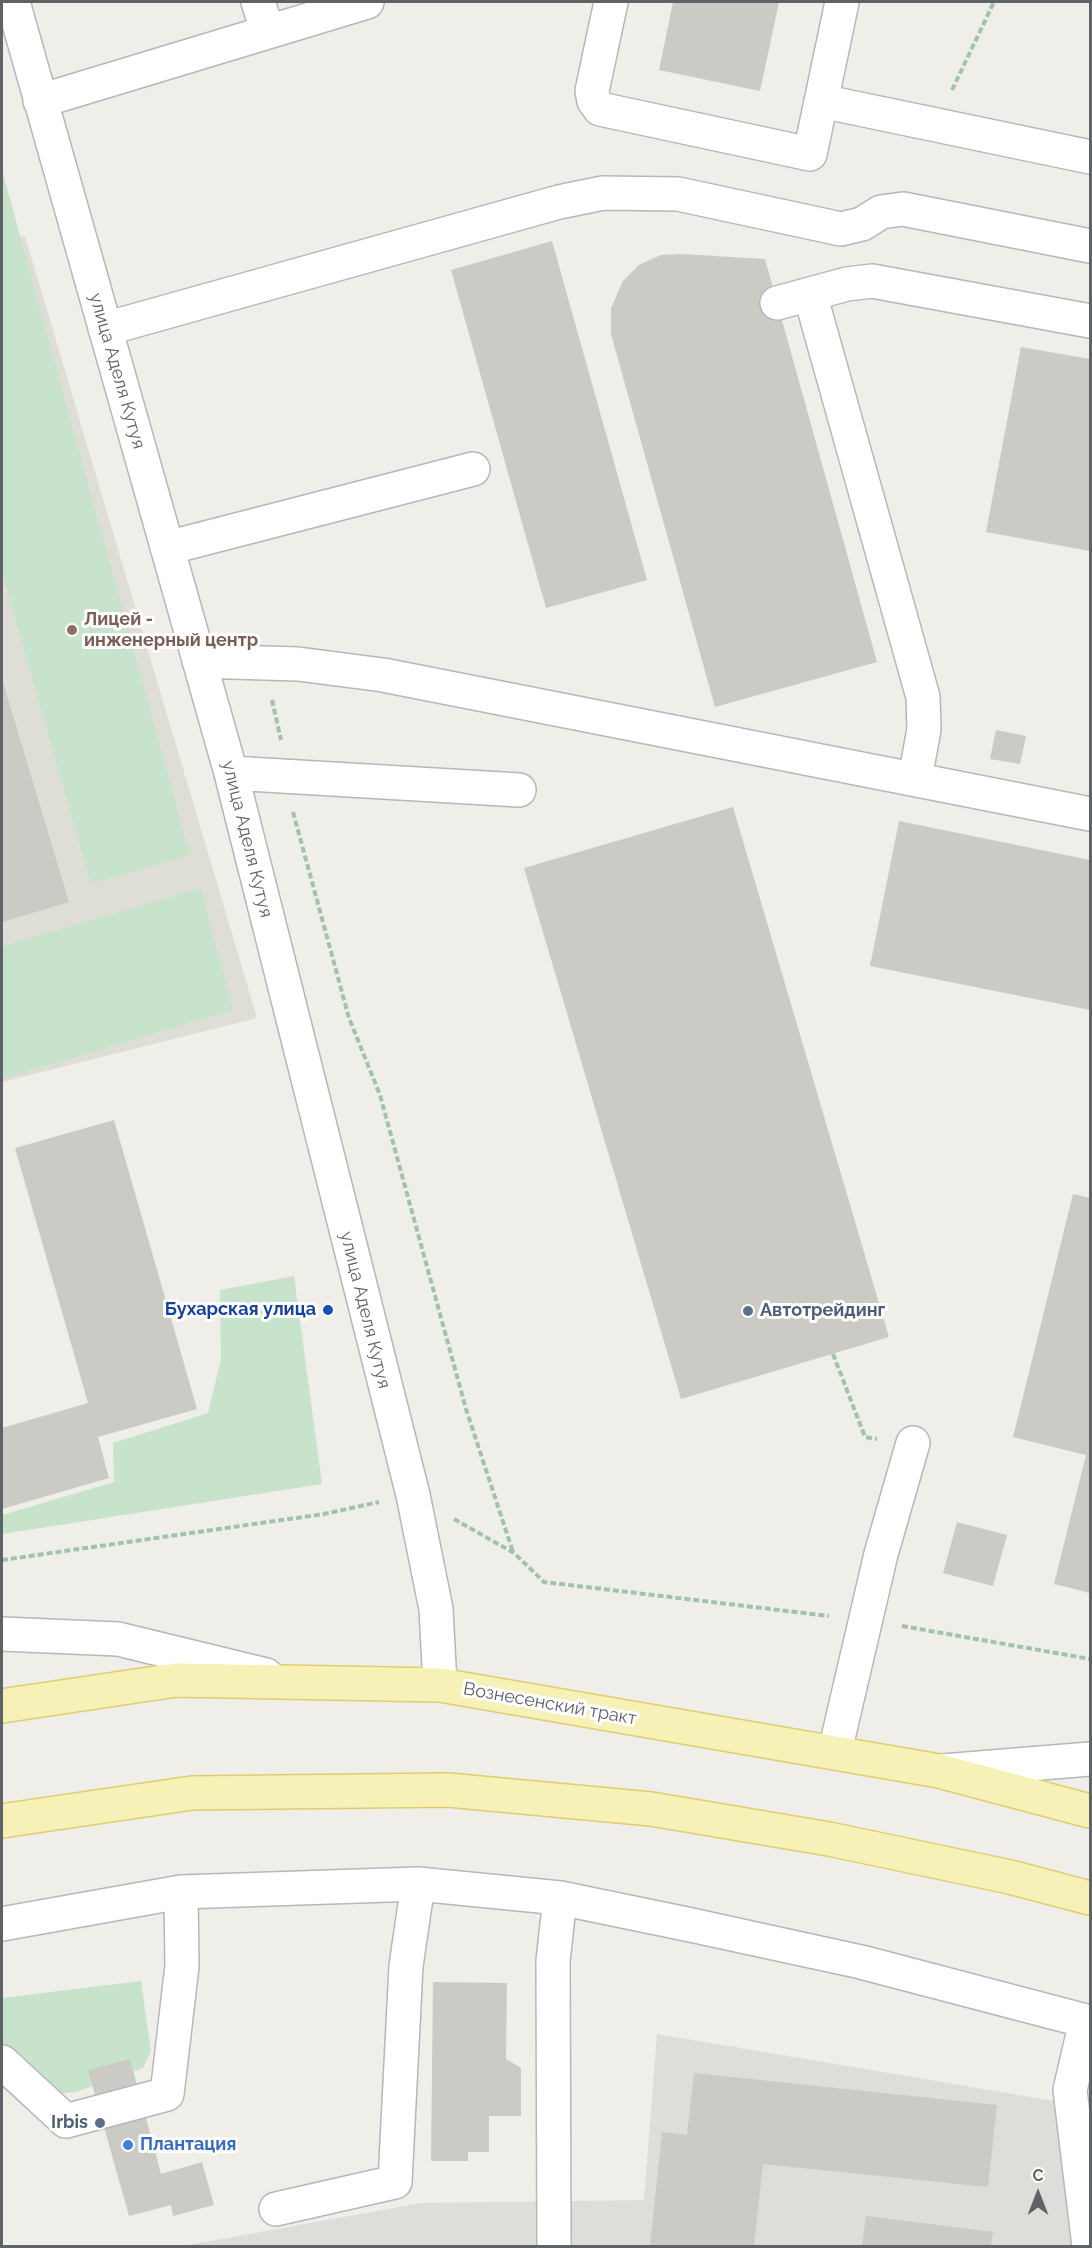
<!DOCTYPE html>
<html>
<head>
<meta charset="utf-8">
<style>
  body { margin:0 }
  #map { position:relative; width:1092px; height:2248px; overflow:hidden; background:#efeee8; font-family:Raleway,sans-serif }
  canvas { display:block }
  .frame { position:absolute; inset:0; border:3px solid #5f6266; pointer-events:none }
  .north { position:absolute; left:1008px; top:2164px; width:60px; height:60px; -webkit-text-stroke:4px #fff; paint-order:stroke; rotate:0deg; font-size:16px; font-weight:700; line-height:24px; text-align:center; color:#5f6266 }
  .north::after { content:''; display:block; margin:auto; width:21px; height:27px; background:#5f6266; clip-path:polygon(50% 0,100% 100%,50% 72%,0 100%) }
</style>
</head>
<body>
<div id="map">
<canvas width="1092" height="2248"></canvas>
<div class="frame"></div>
<div class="north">С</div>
</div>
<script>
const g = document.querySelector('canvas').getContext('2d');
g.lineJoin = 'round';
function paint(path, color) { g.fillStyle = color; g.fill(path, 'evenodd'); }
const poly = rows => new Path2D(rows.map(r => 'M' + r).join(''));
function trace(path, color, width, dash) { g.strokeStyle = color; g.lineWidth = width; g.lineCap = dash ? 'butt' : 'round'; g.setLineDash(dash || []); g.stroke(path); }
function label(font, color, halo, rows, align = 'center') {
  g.font = font + ' Raleway,sans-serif'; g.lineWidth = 6; g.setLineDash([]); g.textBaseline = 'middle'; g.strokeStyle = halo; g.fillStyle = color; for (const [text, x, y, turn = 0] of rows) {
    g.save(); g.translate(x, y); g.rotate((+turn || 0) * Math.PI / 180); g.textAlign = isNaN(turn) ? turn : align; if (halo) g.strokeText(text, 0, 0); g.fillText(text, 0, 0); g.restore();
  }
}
paint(poly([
  [657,2034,1090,2107,1090,2246,183,2246,421,2203,644,2200]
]), '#deddda');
paint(poly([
  [25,236,257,1018,2,1082,2,241]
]), '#dfded6');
paint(poly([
  [2,170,190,855,91,884,2,572],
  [201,888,233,1010,2,1079,2,946],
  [294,1276,322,1484,2,1534,2,1515,114,1482,113,1443,208,1413,221,1359,220,1290],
  [141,1981,151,2051,143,2068,76,2092,56,2094,2,2046,2,1998]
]), '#c8e3cb');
paint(poly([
  [673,2,779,2,760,91,659,70],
  [552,241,647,580,546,608,451,270],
  [682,254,765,259,877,662,715,707,611,334,611,308,623,281,639,265,661,255],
  [1021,347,1090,359,1090,551,986,532],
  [2,679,69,902,2,922],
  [996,730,1026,736,1020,764,990,759],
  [733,807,889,1337,681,1399,524,868],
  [899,821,1090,860,1090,1010,870,966],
  [114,1120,197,1409,98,1437,109,1478,2,1509,2,1428,88,1403,15,1148],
  [1073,1194,1090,1198,1090,1593,1054,1584,1086,1455,1013,1437],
  [957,1522,1007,1535,993,1586,943,1573],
  [433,1982,507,1983,506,2059,521,2068,521,2116,489,2116,489,2152,468,2152,468,2161,431,2161],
  [130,2059,161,2174,202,2162,214,2205,173,2216,171,2205,129,2216,88,2070],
  [694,2073,997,2105,988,2187,763,2164,754,2246,650,2246,662,2132,687,2135],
  [866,2216,993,2232,991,2246,862,2246]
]), '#cbcac4');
const minor = poly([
  [13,2,231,773,413,1495,436,1609,440,1685],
  [611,2,592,91,594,101,600,109,810,154,842,2],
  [268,32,367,2],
  [40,101,268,32,258,2],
  [821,101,1090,157],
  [810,294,923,697,924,729,915,779],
  [777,303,847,284,872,281,1090,321],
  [105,329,559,202,603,193,678,194,841,229,862,224,881,212,903,209,1090,246],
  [167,548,473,469],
  [199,661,298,664,383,675,1090,814],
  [231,773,519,790],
  [2,1634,118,1639,266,1675],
  [835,1751,881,1554,913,1443],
  [943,1771,1090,1759],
  [2,1924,181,1892,418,1884,560,1898,691,1925,861,1962,1090,2022],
  [1086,2021,1070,2090,1089,2246],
  [2,2062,66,2121,167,2094,182,1966,181,1892],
  [276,2209,395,2182,406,1966,418,1884],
  [554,2246,553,1961,560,1898]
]);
const major = poly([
  [2,1706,176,1680,440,1685,939,1771,1090,1811],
  [2,1821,192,1793,448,1790,651,1809,829,1839,1010,1877,1090,1898]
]);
trace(minor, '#b5b7bb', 36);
trace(major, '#e1cd6f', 36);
trace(poly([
  [952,90,994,2],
  [272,700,281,740],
  [293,812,349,1018,380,1095,466,1409,513,1552],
  [833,1354,865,1437,877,1439],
  [454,1519,514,1553,544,1582,829,1616],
  [2,1560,324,1514,379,1502],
  [902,1626,1090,1659]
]), '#a1c2ad', 4, [6, 3]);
trace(minor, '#fff', 33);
trace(major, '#f6f2b7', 33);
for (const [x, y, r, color] of [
  [72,630,6,"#8d6e63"],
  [328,1310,6,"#1a4fb4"],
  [748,1311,6,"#5c6f8a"],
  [100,2123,6,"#5c6f8a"],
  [128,2145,6,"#3f7fe0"]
]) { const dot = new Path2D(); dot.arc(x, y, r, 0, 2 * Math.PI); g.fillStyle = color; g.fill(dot); trace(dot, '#fff', 2); }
label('18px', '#5f6266', '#fff', [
  ["улица Аделя Кутуя",117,371,74],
  ["улица Аделя Кутуя",247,839,76],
  ["улица Аделя Кутуя",365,1310,76],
  ["Вознесенский тракт",550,1704,10]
]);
label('bold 18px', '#785e54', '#fff', [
  ["Лицей -",84,620],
  ["инженерный центр",84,641]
], 'left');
label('bold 18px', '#164399', '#fff', [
  ["Бухарская улица",316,1310]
], 'right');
label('bold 18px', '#4e5e75', '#fff', [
  ["Автотрейдинг",760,1311],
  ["Irbis",88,2123,"right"]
], 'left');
label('bold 18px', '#366cbe', '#fff', [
  ["Плантация",140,2145]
], 'left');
</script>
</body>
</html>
